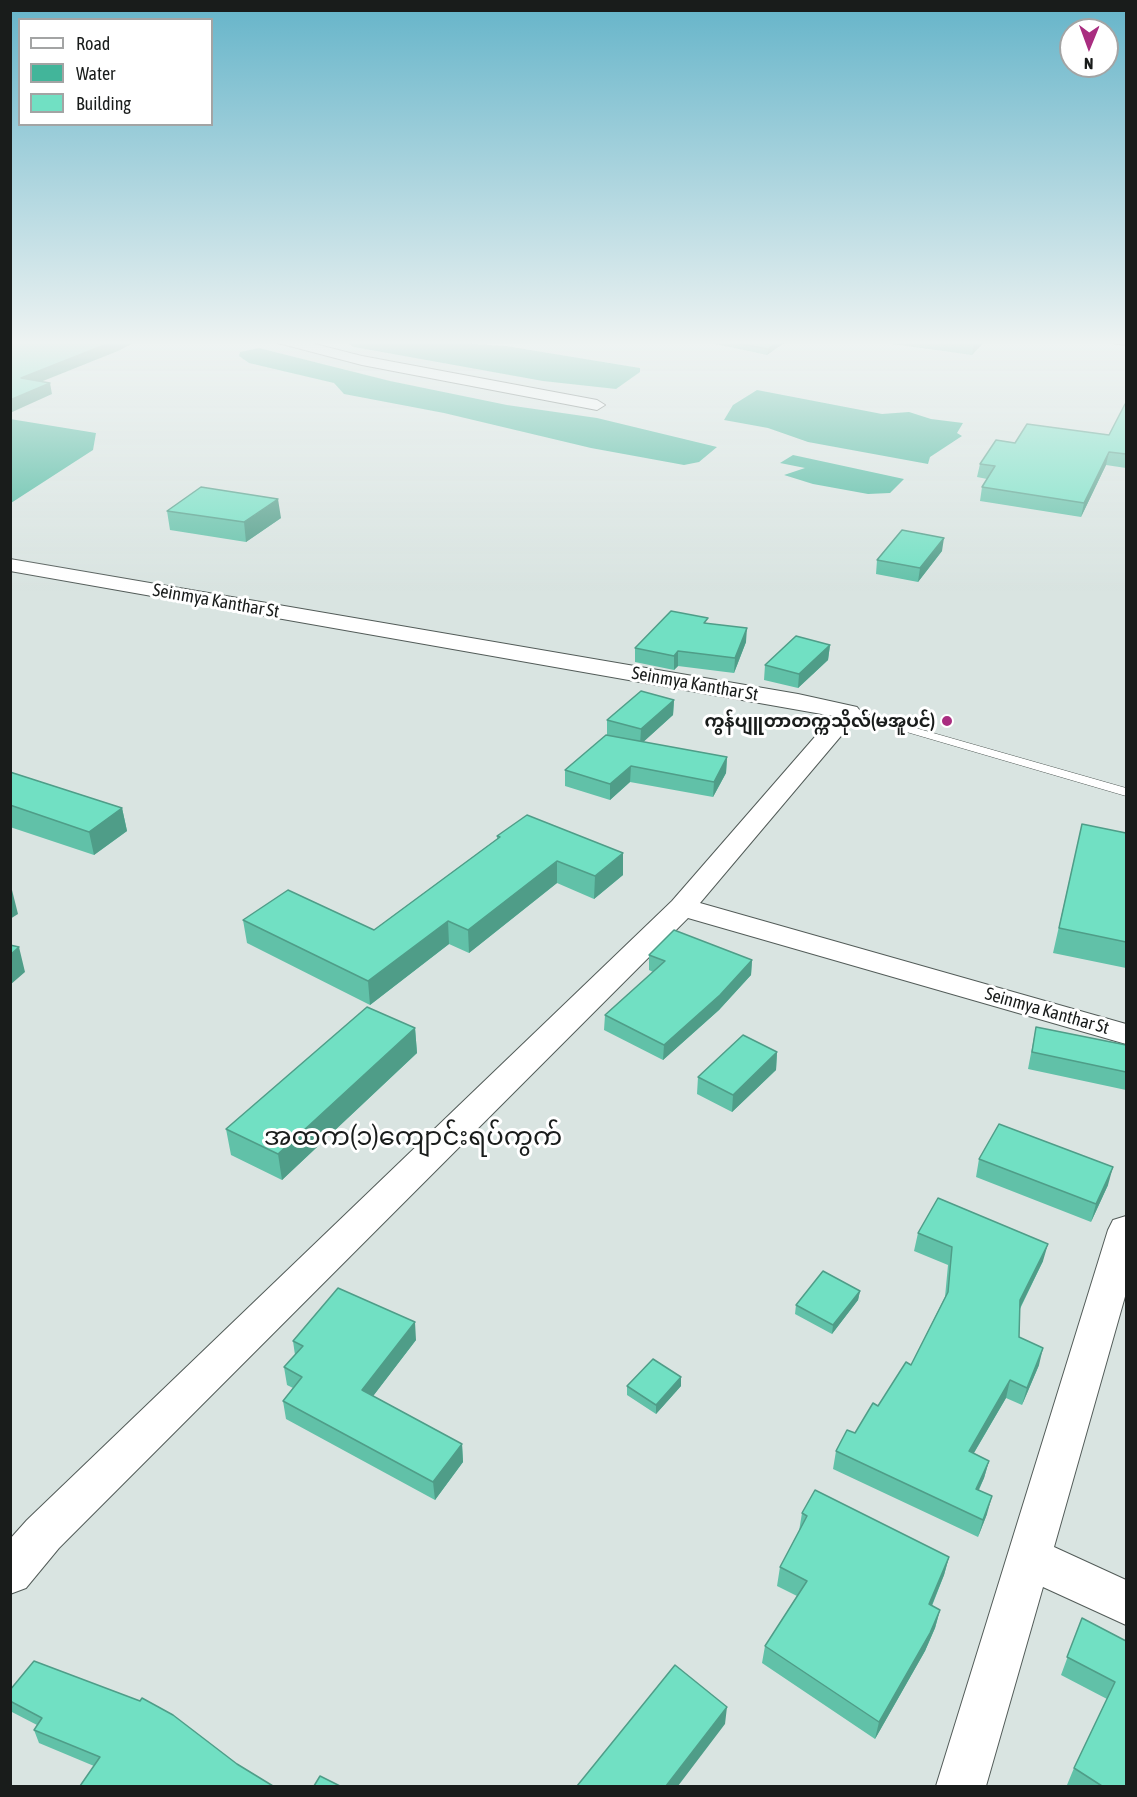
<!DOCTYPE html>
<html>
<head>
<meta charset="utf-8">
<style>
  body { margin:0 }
  #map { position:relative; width:1137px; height:1797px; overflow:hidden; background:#d9e4e1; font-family:"Asap Condensed",sans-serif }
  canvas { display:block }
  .frame { position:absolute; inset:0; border:12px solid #191c1b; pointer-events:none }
  .legend { position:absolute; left:18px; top:18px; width:195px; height:108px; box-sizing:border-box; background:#fff; border:2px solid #a3a4a4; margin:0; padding:8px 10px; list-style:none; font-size:18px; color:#191c1b }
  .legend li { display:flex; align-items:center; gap:12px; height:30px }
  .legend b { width:30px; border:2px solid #a3a4a4 }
  .north { position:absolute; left:1059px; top:18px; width:60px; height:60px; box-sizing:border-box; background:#fff; border:2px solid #a3a4a4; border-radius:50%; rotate:181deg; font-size:16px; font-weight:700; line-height:24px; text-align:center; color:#191c1b }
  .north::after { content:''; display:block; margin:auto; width:21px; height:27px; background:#a92d80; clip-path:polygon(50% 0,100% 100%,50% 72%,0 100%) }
</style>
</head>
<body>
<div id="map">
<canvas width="1137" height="1797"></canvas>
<div class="frame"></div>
<ul class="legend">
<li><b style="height:8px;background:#fff"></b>Road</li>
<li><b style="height:16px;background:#42b59a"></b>Water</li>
<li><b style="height:16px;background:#71e0c3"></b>Building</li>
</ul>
<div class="north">N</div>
</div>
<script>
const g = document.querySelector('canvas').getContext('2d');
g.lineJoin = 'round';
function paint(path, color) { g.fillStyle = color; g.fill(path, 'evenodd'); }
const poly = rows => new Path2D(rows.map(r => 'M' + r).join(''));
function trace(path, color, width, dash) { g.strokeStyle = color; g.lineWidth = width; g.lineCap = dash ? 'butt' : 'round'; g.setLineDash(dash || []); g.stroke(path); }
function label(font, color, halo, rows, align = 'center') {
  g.font = font + ' "Asap Condensed","Noto Sans Myanmar",sans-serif'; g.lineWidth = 6; g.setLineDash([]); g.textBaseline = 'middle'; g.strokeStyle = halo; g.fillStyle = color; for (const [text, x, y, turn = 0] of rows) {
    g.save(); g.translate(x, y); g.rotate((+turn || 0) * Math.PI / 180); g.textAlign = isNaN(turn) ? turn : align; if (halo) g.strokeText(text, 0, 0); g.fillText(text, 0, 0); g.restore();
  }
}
paint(poly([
  [342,340,458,340,473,344,506,346,640,368,640,372,616,389,543,381,354,347],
  [259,348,390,381,507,405,597,418,717,447,699,462,684,465,591,448,444,413,344,394,334,383,249,363,239,356,240,352],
  [757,390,882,414,909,412,931,419,963,423,957,433,962,436,930,457,928,464,808,442,768,428,724,420,733,405],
  [10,419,96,433,93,450,11,503],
  [793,455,904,479,890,493,868,494,813,484,784,475,805,468,780,463]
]), '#42b59a');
const service = poly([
  [849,709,1126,788,1126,796,845,714,845,710,849,709]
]);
const minor = poly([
  [276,340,299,340,362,356,597,400,605,405,597,410,362,365,278,343,276,340],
  [1111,340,1126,340,1126,345,1113,343,1111,340],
  [10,559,798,694,857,707,861,712,857,717,700,903,1126,1024,1126,1044,688,918,59,1548,26,1588,10,1594,10,1539,27,1520,672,901,833,716,10,571,10,559],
  [1126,1216,1126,1293,1054,1547,1126,1580,1126,1625,1043,1587,986,1786,936,1786,1108,1230,1113,1220,1126,1216]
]);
trace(service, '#535c59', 1);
trace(minor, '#535c59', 2);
paint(service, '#fff');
paint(minor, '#fff');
paint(poly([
  [706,340,788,340,767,355,706,342],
  [892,340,986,340,972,355,892,344],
  [1015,340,1031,340,1029,342],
  [1126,404,1126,468,1106,465,1081,517,980,501,982,487,987,479,977,477,980,464,1015,443,1109,435],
  [167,511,281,518,246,542,170,530],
  [942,551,918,582,876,574,877,560],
  [708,623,746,642,734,673,678,666,674,670,635,662,635,648],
  [830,645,828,660,798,688,764,680,765,665],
  [674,700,673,715,643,742,727,757,726,773,713,797,630,782,610,800,565,786,565,770,607,735,607,720],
  [10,772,122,808,127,831,94,855,10,827],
  [1082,824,1126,833,1126,968,1053,953],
  [497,836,623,875,594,899,557,883,469,953,449,944,370,1005,247,943,243,920,374,930,497,839],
  [649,955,752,960,751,975,719,1010,663,1060,604,1030,605,1015,653,972,649,970],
  [1036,1027,1126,1045,1126,1090,1028,1069],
  [415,1028,417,1053,282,1180,231,1155,226,1129],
  [777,1052,776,1070,732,1112,697,1094,698,1077],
  [979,1159,1108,1185,1091,1222,976,1177],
  [918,1233,1043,1261,1020,1309,1019,1337,1039,1365,1022,1405,1006,1398,974,1453,989,1461,984,1478,979,1490,987,1514,978,1537,833,1469,836,1451,855,1433,911,1365,945,1297,948,1265,914,1251],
  [860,1291,858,1300,832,1334,795,1314,796,1305],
  [416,1340,373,1396,462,1444,463,1462,435,1500,286,1419,283,1401,293,1388,287,1385,284,1367,295,1355,293,1341],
  [681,1377,681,1386,656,1414,627,1395,627,1386],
  [802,1513,949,1557,944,1575,932,1606,940,1610,935,1628,925,1651,875,1739,762,1663,765,1646,797,1596,777,1586,780,1567,799,1531],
  [1082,1618,1126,1641,1126,1786,1069,1786,1067,1785,1074,1768,1107,1699,1061,1675],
  [10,1690,140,1701,94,1766,39,1743,34,1730,37,1725,10,1711]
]), '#61c1a8');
paint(poly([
  [117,340,139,340,118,351,23,389,21,378],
  [781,340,788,340,767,355,768,349],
  [977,340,986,340,972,355,974,344],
  [50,383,52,394,10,413,10,400],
  [1109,452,1106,465,1081,517,1084,503],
  [278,499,281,518,246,542,244,522],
  [944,538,942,551,918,582,920,568],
  [747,628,746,642,734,673,735,658],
  [830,645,828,660,798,688,799,674],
  [678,651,678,666,674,670,674,656],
  [674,700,673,715,640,745,641,729],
  [727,757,726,773,713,797,714,782],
  [631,766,630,782,610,800,610,784],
  [122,808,127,831,94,855,89,832],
  [623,853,623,875,594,899,595,876],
  [557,861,557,883,469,953,468,930],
  [12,890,18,914,10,919,10,891],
  [448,921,449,944,370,1005,368,981],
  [19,947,25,972,10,985,10,955],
  [752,960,751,975,719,1010,663,1060,664,1045],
  [415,1028,417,1053,282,1180,278,1154],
  [777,1052,776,1070,732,1112,733,1095],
  [1113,1167,1108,1185,1091,1222,1096,1204],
  [1048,1244,1043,1261,1015,1318,1020,1300],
  [860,1291,858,1300,832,1334,833,1325],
  [415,1322,416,1340,364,1408,362,1390],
  [1043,1348,1039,1365,1022,1405,1027,1388],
  [681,1377,681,1386,656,1414,656,1405],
  [1010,1380,1006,1398,965,1468,969,1451],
  [462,1444,463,1462,435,1500,433,1482],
  [989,1461,984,1478,971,1506,976,1489],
  [992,1496,987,1514,978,1537,983,1520],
  [949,1557,944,1575,925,1622,929,1604],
  [940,1610,935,1628,925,1651,875,1739,879,1722],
  [727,1707,725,1724,678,1786,666,1786]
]), '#4f9d88');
const building = poly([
  [10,340,117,340,21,378,50,383,10,400,10,340],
  [720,340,781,340,768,349,720,340],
  [944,340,977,340,974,344,944,340],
  [1125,404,1126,404,1126,454,1109,452,1084,503,982,487,995,466,980,464,996,440,1015,443,1027,424,1109,435,1125,404],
  [201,487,278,499,244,522,167,511,201,487],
  [902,530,944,538,920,568,877,560,902,530],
  [671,611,708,618,704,623,747,628,735,658,678,651,674,656,635,648,671,611],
  [796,636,830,645,799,674,765,665,796,636],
  [641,691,674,700,641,729,607,720,641,691],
  [606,735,727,757,714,782,631,766,610,784,565,770,606,735],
  [10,772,122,808,89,832,10,805,10,772],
  [527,815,623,853,595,876,557,861,468,930,448,921,368,981,243,920,288,890,374,930,500,837,497,836,527,815],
  [1082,824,1126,833,1126,942,1059,928,1082,824],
  [674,930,752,960,720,995,664,1045,605,1015,665,961,649,955,674,930],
  [10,945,19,947,10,955,10,945],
  [367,1007,415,1028,278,1154,226,1129,367,1007],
  [1036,1027,1126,1045,1126,1072,1032,1052,1036,1027],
  [743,1035,777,1052,733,1095,698,1077,743,1035],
  [999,1124,1113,1167,1096,1204,979,1159,999,1124],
  [938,1198,1048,1244,1020,1300,1019,1337,1043,1348,1027,1388,1010,1380,969,1451,989,1461,976,1489,992,1496,983,1520,836,1451,847,1430,855,1433,873,1403,878,1406,906,1362,911,1365,948,1292,952,1247,918,1233,938,1198],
  [823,1271,860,1291,833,1325,796,1305,823,1271],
  [338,1288,415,1322,362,1390,462,1444,433,1482,283,1401,302,1377,284,1367,303,1346,293,1341,338,1288],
  [653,1359,681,1377,656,1405,627,1386,653,1359],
  [815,1490,949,1557,929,1604,940,1610,930,1633,879,1722,765,1646,807,1581,780,1567,807,1516,802,1513,815,1490],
  [1082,1618,1126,1641,1126,1786,1102,1786,1074,1768,1115,1682,1067,1657,1082,1618],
  [34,1661,140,1701,142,1698,173,1715,237,1764,273,1786,80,1786,100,1757,34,1730,42,1718,10,1701,10,1690,34,1661],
  [675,1665,727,1707,666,1786,577,1786,675,1665],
  [320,1776,340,1786,314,1786,320,1776]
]);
paint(building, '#71e0c3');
trace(building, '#4f9d88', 1.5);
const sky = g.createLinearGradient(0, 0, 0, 591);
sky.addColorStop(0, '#65b4c9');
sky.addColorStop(0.58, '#eef3f2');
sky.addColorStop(1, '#eef3f200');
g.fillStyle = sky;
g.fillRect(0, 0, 1137, 591);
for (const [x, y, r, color] of [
  [947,721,6,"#a92d80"]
]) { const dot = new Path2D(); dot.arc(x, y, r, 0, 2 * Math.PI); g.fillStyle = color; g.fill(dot); trace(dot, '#fff', 2); }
label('18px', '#191c1b', '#fff', [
  ["Seinmya Kanthar St",216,601,10],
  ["Seinmya Kanthar St",695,684,10],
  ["Seinmya Kanthar St",1047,1011,16]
]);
label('bold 18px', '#191c1b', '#fff', [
  ["ကွန်ပျူတာတက္ကသိုလ်(မအူပင်)",935,721]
], 'right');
label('26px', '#191c1b', '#fff', [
  ["အထက(၁)ကျောင်းရပ်ကွက်",413,1137]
]);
</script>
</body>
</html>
